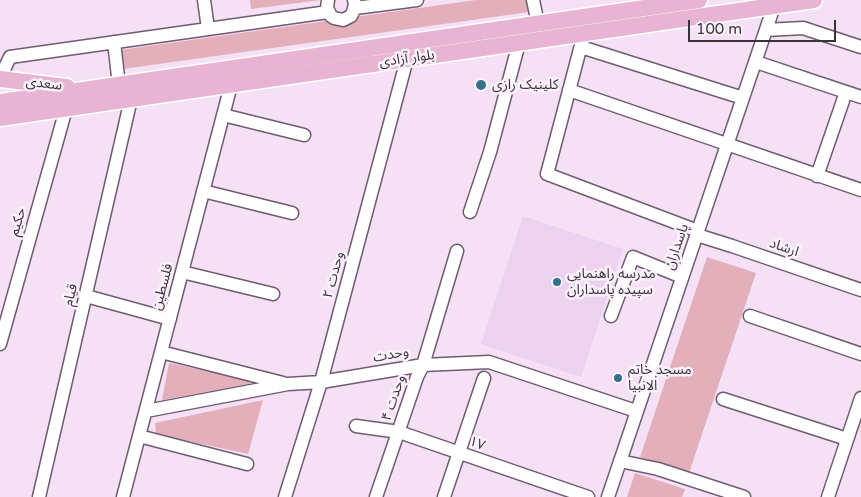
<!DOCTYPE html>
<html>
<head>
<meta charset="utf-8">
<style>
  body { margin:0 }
  #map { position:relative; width:861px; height:497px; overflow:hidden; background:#f5e0f6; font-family:"Varela Round",sans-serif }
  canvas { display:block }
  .scale { position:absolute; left:688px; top:20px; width:148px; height:22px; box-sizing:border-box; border:2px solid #3a323b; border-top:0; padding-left:6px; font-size:15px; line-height:18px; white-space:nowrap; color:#3a323b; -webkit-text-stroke:4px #fdf1fe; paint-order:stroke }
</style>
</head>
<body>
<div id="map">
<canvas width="861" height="497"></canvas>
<div class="scale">100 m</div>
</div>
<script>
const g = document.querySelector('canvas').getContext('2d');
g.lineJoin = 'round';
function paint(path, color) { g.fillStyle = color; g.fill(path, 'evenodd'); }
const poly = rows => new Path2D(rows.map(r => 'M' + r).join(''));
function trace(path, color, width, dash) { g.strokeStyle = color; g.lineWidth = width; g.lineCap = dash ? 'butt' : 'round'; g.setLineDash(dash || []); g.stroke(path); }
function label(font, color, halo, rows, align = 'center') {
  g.font = font + ' "Varela Round","Noto Sans Arabic",sans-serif'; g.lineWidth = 5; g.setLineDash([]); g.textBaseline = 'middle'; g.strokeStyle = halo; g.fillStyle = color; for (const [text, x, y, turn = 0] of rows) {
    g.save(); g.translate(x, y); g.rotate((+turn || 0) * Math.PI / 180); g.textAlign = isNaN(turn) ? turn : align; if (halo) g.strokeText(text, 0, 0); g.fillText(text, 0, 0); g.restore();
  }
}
paint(poly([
  [523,216,623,249,581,377,481,344]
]), '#ecd2ee');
paint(poly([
  [250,0,321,0,251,9],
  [476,0,527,0,529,12,123,69,120,50],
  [707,257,756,273,689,473,640,457],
  [169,363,252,381,249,384,162,400],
  [263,400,248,454,156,434,155,423],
  [635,473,685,489,682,497,627,497]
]), '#e2afbb');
const minor = poly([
  [204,0,208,29],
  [328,0,327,8,331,16,334,18,343,20,351,16,353,12,355,4,354,0],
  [533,0,538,24],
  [355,8,417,0],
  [766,30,803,28,861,47],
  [584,34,547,174,698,231],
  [114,42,119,85],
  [581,47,743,98],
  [756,62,861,97],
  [0,78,10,57,328,12],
  [569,90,861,190],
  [223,115,304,135],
  [817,176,846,92],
  [203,191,292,213],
  [470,212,490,152,519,43],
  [697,235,732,246,861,290],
  [182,272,273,294],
  [86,296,170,319],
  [611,316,633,257,682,277],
  [750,316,861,354],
  [0,344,66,109],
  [161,352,283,383],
  [723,399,847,439],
  [146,411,288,384,321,382,423,365,489,362,636,411],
  [356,426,399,432,588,497],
  [139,436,247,464],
  [620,461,658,469,744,497],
  [39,497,131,99],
  [123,497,231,85],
  [285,497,321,382,407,59],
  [376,497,417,377,423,365,457,251],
  [444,497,484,378],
  [608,497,774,6],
  [828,497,861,398]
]);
const major = poly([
  [0,79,67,87],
  [0,102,699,0],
  [0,118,814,0]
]);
trace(minor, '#6e5c6f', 15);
trace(major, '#fff', 19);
trace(minor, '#fff', 12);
trace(major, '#e7b5d3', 16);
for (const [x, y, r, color] of [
  [481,85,6,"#357289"],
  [557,282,5,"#357289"],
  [618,378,5,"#357289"]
]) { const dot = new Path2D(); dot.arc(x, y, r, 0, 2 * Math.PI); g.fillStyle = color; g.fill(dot); trace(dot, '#fdf1fe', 2); }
label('14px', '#3a323b', '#fdf1fe', [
  ["بلوار آزادی",407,59,-8],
  ["سعدی",44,84,6],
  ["حکیم",18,222,-74],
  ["پاسداران",677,247,-71],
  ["ارشاد",784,248,19],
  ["وحدت ۲",334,275,-75],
  ["فلسطین",163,287,-75],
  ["قیام",71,295,-77],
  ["وحدت",391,355,-10],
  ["وحدت ۴",394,398,-71],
  ["۱۷",477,444,19]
]);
label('14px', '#3a323b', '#fdf1fe', [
  ["کلینیک رازی",492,85],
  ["مدرسه راهنمایی",567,274],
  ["سپیده پاسداران",567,290],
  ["مسجد خاتم",628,370],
  ["الانبیا",628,386]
], 'left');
</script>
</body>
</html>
